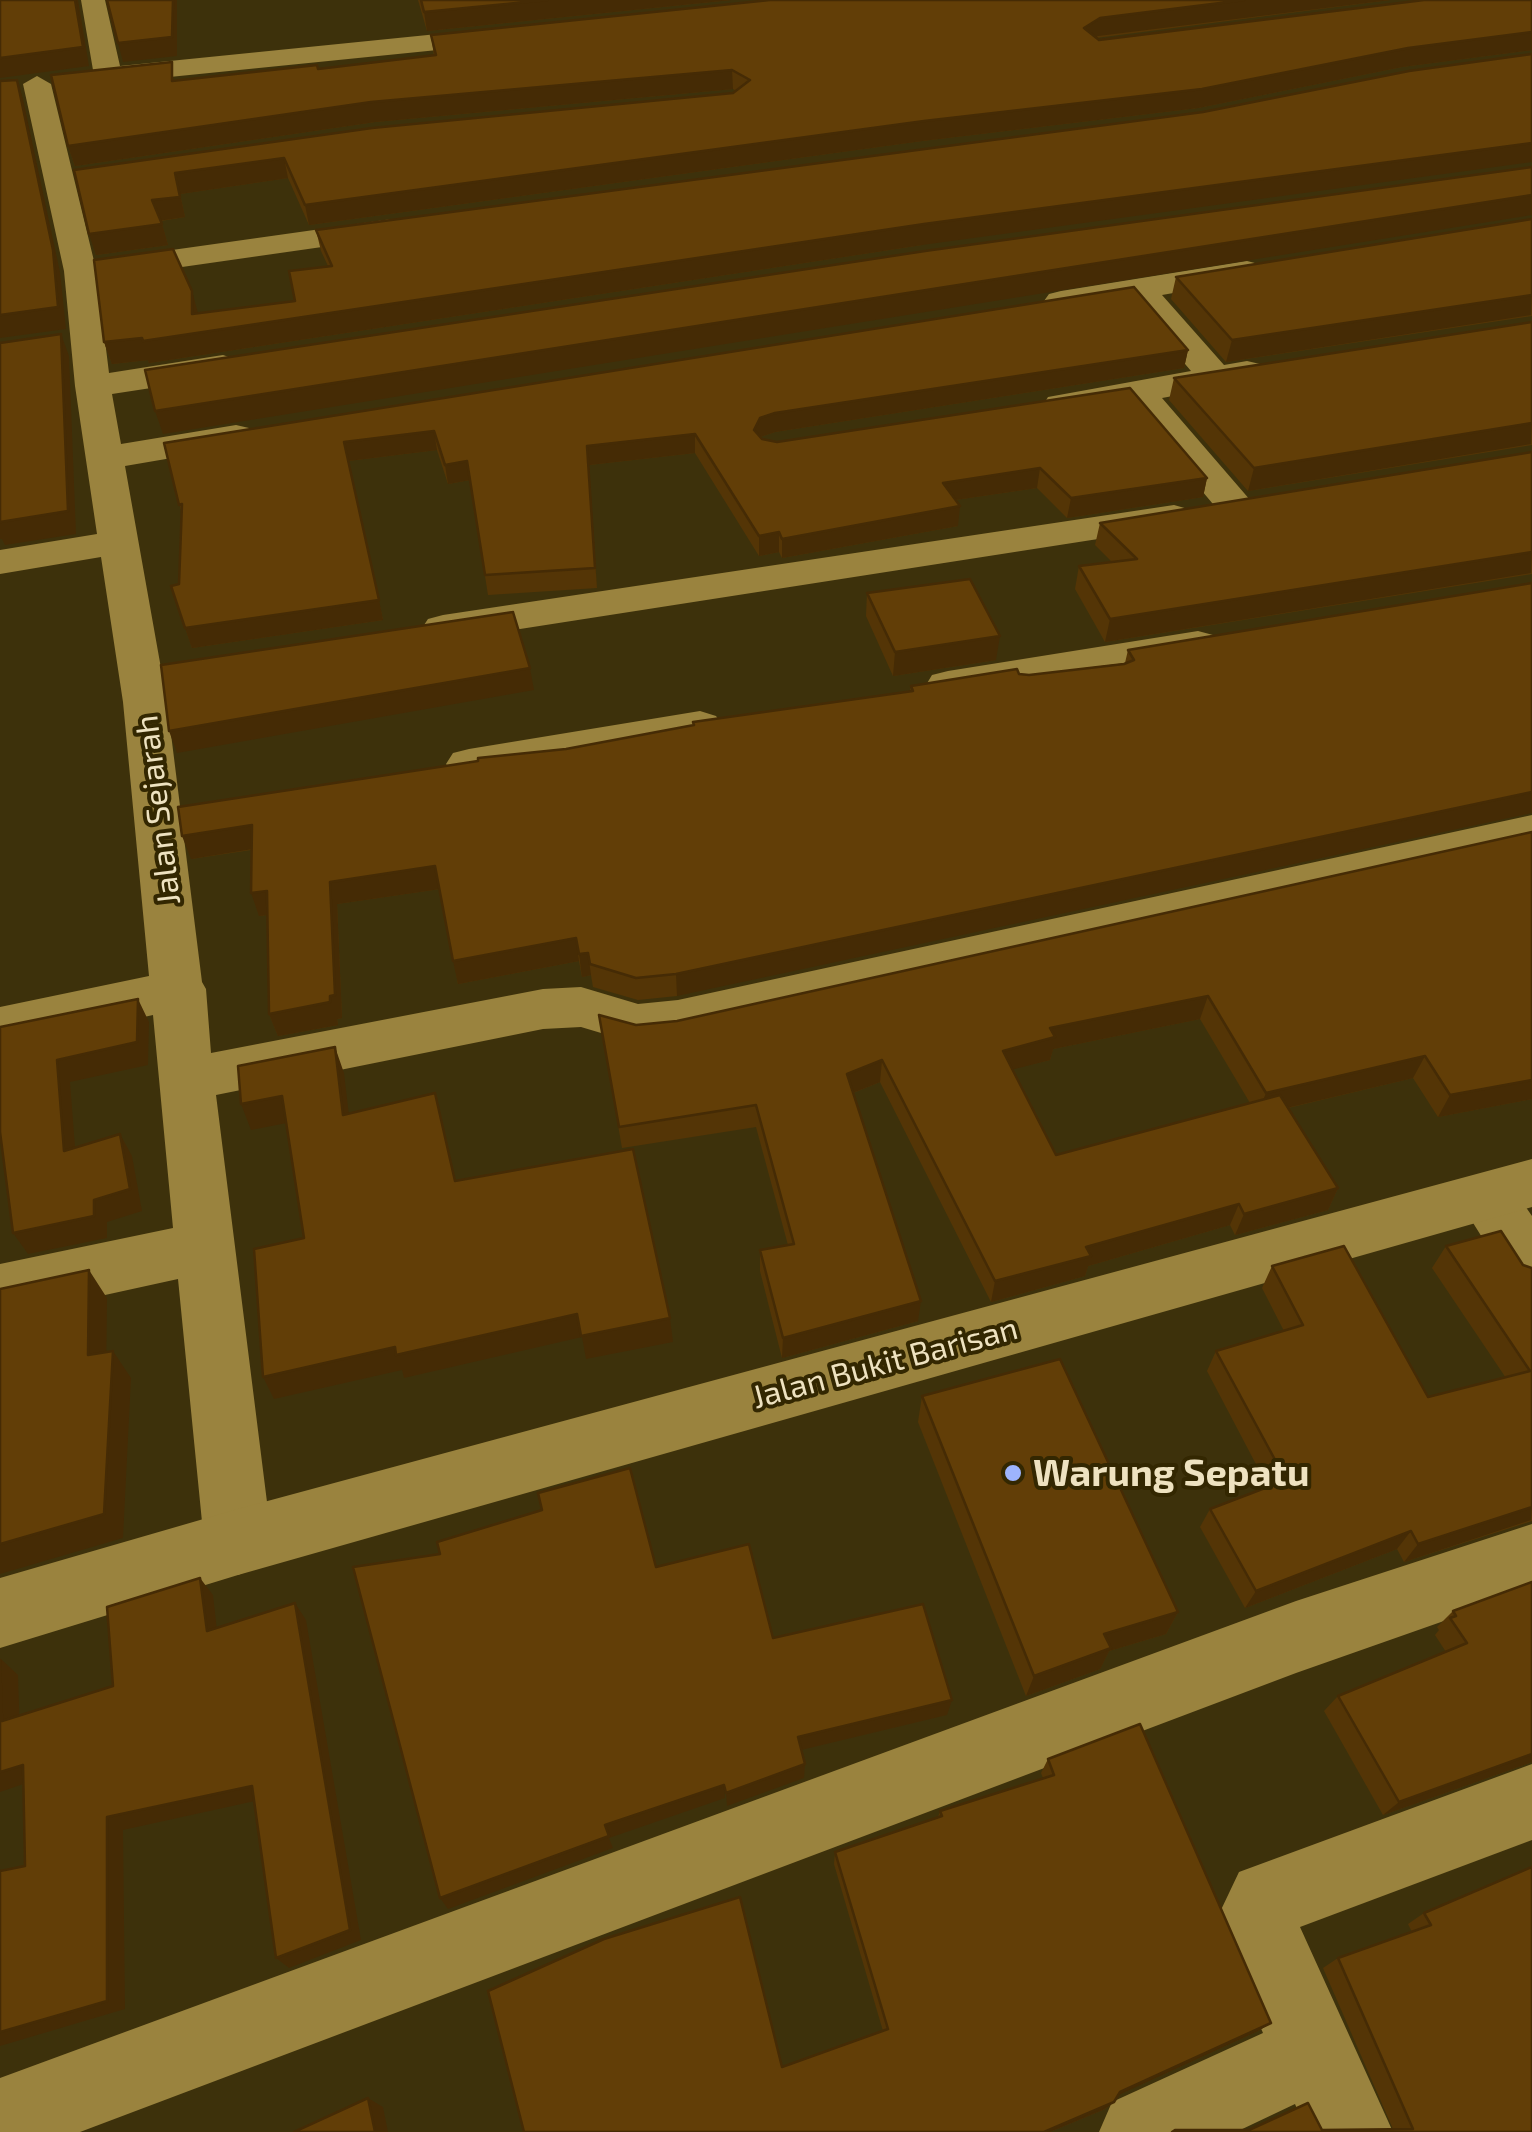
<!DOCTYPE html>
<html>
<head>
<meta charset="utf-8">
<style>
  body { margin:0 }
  canvas { display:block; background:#3d310b }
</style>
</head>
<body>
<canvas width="1532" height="2132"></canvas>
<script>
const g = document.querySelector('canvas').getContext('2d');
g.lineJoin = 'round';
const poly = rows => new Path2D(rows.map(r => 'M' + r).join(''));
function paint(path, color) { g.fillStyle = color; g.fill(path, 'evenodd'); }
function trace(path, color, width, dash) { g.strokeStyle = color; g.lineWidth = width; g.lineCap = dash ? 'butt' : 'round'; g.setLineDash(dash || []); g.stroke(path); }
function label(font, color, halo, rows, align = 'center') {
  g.font = font + ' "Exo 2",sans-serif'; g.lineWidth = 8; g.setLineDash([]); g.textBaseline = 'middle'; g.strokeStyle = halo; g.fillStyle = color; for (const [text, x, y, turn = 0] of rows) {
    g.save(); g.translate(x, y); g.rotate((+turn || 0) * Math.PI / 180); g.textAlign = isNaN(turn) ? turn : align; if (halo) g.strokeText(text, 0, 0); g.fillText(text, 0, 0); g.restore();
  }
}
paint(poly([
  [81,0,105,0,120,66,507,27,520,35,507,43,100,84,86,76,93,70,81,0],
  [37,76,51,84,94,261,392,219,403,221,408,228,403,235,392,237,105,278,97,276,109,373,223,355,235,359,241,366,235,373,223,377,112,394,121,444,236,425,249,428,255,436,249,444,236,447,125,466,167,702,202,982,206,989,211,1053,543,989,581,987,638,1004,678,1000,1532,815,1532,849,678,1040,638,1044,581,1027,543,1029,216,1095,272,1542,262,1565,238,1575,214,1565,204,1542,178,1279,0,1318,0,1264,173,1228,153,1015,0,1049,0,1007,149,976,123,702,101,557,0,574,0,550,97,534,75,386,64,271,23,84,37,76],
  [1247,261,1259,264,1263,271,1259,278,1162,295,1224,365,1247,361,1260,364,1265,372,1260,380,1162,398,1257,508,1251,516,1237,520,1223,516,1129,404,1061,416,1048,413,1043,405,1048,397,1191,371,1131,300,1061,311,1049,308,1044,301,1049,294,1061,291,1247,261],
  [1174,505,1188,509,1194,517,1188,525,443,641,428,637,422,628,428,619,443,615,1174,505],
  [1198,631,1213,635,1220,644,1213,653,948,699,932,695,926,685,932,675,948,671,1198,631],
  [700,711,716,716,723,726,716,736,469,779,453,775,446,764,453,753,469,749,700,711],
  [1486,1173,1507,1180,1532,1216,1532,1292,1511,1284,1457,1197,1465,1180,1486,1173],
  [1532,1524,1532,1590,1296,1673,80,2132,0,2132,0,2078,1296,1601,1532,1524],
  [1532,1764,1532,1840,1300,1927,1393,2132,1307,2132,1295,2104,1236,2132,1099,2132,1112,2102,1263,2033,1222,1937,1220,1912,1239,1872,1532,1764]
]), '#9a833e');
paint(poly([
  [1532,1159,1532,1207,238,1575,0,1648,0,1578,238,1509,1532,1159]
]), '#9a833e');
paint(poly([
  [418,0,731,0,427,31],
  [770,0,1390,0,1096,38,1099,40,1532,0,1532,50,1402,67,1198,108,922,141,309,225,288,178,180,194,185,217,161,221,168,245,96,255,74,170,733,93,736,91,733,89,375,122,75,166,68,146,177,80,318,69,434,56,431,35],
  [1203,112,922,245,149,363,148,360,112,364,104,342,198,313,295,301,328,266,321,251,316,230],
  [1532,219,1532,316,1226,362,1171,299,1176,277],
  [1532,322,1532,445,1248,491,1169,400,1174,378],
  [1188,350,1184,368,775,432,760,437,762,439,777,442,1207,478,1203,497,1067,518,1037,488,955,500,958,526,782,558,779,552,759,556,695,453,589,465,597,588,488,595,470,480,448,484,437,450,348,461,383,620,192,648,171,586,179,584,182,514,164,443],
  [1532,452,1532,574,1105,642,1075,589,1079,566,1112,562,1095,545,1100,523],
  [1532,583,677,996,638,1000,593,987,591,975,582,977,579,961,458,984,440,889,337,904,342,1018,337,1019,338,1025,278,1036,269,1014,267,915,259,916,251,850,191,859,566,749,910,691,911,686,1019,674,1029,675,1125,663,1128,650],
  [867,593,996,660,893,676,866,616],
  [1532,832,1532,1099,1438,1117,1413,1078,1288,1108,1338,1188,1328,1210,1235,1235,1230,1225,1088,1266,1085,1276,991,1302,880,1082,853,1093,918,1321,782,1358,760,1271,760,1250,788,1245,756,1127,622,1148,599,1015,636,1025,677,1021],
  [1200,1019,1250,1103,1056,1155,1012,1069,1050,1060,1053,1049],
  [1446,1246,1532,1268,1532,1521,1404,1562,1397,1549,1245,1608,1200,1527,1210,1509,1268,1487,1207,1371,1216,1351,1284,1331,1262,1288,1272,1266,1428,1397,1506,1378,1432,1268],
  [922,1396,1178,1612,1166,1634,1109,1651,1100,1669,1026,1696,918,1422],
  [1532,1582,1532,1762,1383,1815,1324,1711,1338,1696,1446,1652,1435,1635,1439,1630,1437,1627,1453,1611],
  [1048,1759,1271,2023,1258,2031,1118,2095,1114,2102,1105,2109,1050,2132,524,2132,782,2067,883,2031,834,1864,835,1852,938,1817,940,1811,1043,1778,1041,1773],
  [1424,1913,1532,2132,1322,2130,1393,2129,1323,1968,1338,1958,1412,1932,1408,1924]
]), '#543506');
paint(poly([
  [75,0,78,0,89,66,0,78,0,58],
  [173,0,177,0,177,56,123,62,118,43],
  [547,0,731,0,427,31,424,12],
  [1244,0,1390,0,1098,36,1081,47,1084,28,1100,18],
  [1532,32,1532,50,1402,67,1198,108,922,141,309,225,305,205,1408,48],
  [732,70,733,89,375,122,75,166,68,146,371,102],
  [17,80,23,99,60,272,66,329,0,338,0,315],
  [1532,143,1532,162,922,245,149,363,148,360,112,364,104,342,192,314,192,291,198,313,924,224],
  [284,158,288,178,180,194,185,217,158,221,152,200,175,173],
  [1532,195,1532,215,163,434,155,411],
  [162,224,168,245,96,255,89,234],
  [1532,295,1531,315,1226,362,1232,340],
  [61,334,69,356,76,534,5,545,2,539,0,539,0,522],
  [1188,350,1184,368,775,432,760,437,754,430,760,418,775,413],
  [1532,423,1531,444,1248,491,1254,468],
  [434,431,437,450,348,461,344,442],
  [695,434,695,453,589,465,597,588,587,446],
  [467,461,470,480,448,484,445,465],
  [1040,468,1037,488,941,502,943,483],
  [1207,478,1203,497,1067,518,1071,498],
  [960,506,958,526,782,558,782,539],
  [779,532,779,552,759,556,759,536],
  [1532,552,1531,573,1105,642,1110,619],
  [379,600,383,620,192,648,185,628],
  [1000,636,996,660,893,676,895,652],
  [530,668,534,690,177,753,169,731],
  [1532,792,1532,813,677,996,676,974],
  [252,825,259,848,191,859,182,836],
  [435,866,440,889,337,904,342,1018,337,1019,338,1025,278,1036,269,1014,330,882],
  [267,891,275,914,259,916,251,893],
  [576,938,579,961,458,984,453,961],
  [588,953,591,975,582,977,579,954],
  [1208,996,1200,1019,1053,1049,1050,1060,999,1073,1003,1051,1050,1028],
  [138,999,149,1022,148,1065,70,1082,77,1173,64,1151,57,1060],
  [335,1047,344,1073,352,1141,343,1115],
  [1425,1056,1413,1078,1257,1115,1266,1093],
  [882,1060,880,1082,845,1096,847,1074],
  [1532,1080,1532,1099,1438,1117,1450,1095],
  [282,1096,292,1122,251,1130,241,1104],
  [120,1134,132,1156,142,1211,107,1222,107,1238,28,1254,13,1233,94,1200],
  [1338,1188,1328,1210,1235,1235,1244,1214],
  [1239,1204,1230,1225,1088,1266,1085,1276,991,1302,995,1281,1086,1247],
  [89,1270,107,1298,106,1383,88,1355],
  [921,1301,918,1321,782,1358,783,1338],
  [577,1314,670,1318,673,1342,586,1359,582,1337,404,1378,402,1370,274,1399,263,1377,395,1347],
  [113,1351,131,1378,123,1538,0,1574,0,1544],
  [1532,1507,1531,1520,1404,1562,1418,1544],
  [1411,1531,1397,1549,1245,1608,1256,1591],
  [200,1578,213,1595,219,1648,207,1631],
  [295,1603,306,1620,361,1940,289,1968,276,1958],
  [1178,1612,1166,1634,1109,1651,1100,1669,1026,1696,1034,1676,1104,1634],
  [1,1659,18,1675,20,1736,2,1721],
  [952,1700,947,1715,797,1751,798,1737],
  [1532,1754,1532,1762,1383,1815,1399,1802],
  [805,1764,804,1778,727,1806,726,1793],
  [23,1765,41,1778,0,1792,0,1772],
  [724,1785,725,1798,609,1838,613,1848,448,1909,440,1898,605,1825],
  [252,1786,264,1799,123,1830,125,2009,0,2046,0,2032,107,1817],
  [1271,2023,1258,2031,1110,2099,1120,2092],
  [368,2098,383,2107,388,2132,375,2132],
  [1114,2102,1105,2109,1050,2132,1044,2132]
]), '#452b05');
const building = poly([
  [0,0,75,0,83,47,0,58,0,0],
  [107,0,173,0,172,37,118,43,107,0],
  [421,0,547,0,424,12,421,0],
  [770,0,1244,0,1100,18,1084,28,1099,40,1424,0,1532,0,1532,32,1408,48,1202,89,924,121,305,205,284,158,175,173,180,197,152,200,162,224,89,234,74,170,372,128,733,93,750,80,732,70,371,102,68,146,51,75,172,62,172,81,317,65,318,69,436,55,431,35,770,0],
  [1532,54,1532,143,924,224,143,341,142,338,104,342,94,260,173,249,192,291,192,314,295,301,289,271,332,266,316,230,1203,112,1409,71,1532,54],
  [17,80,53,250,58,307,0,315,0,81,17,80],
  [1532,167,1532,195,155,411,145,370,925,251,1532,167],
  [1532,219,1532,295,1232,340,1176,277,1532,219],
  [1134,287,1188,350,775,413,760,418,754,430,762,439,777,442,1130,388,1207,478,1071,498,1040,468,943,483,960,506,782,539,779,532,759,536,695,434,587,446,595,568,485,575,467,461,445,465,434,431,344,442,379,600,185,628,171,586,179,584,182,504,179,505,164,443,1134,287],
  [1532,322,1532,423,1254,468,1174,378,1532,322],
  [61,334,68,511,0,522,0,343,61,334],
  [1532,452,1532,552,1110,619,1079,566,1137,559,1100,523,1532,452],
  [970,579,1000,636,895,652,867,593,970,579],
  [1532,583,1532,792,676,974,636,978,590,964,588,953,579,954,576,938,453,961,435,866,330,882,335,995,330,996,330,1002,269,1014,267,891,251,893,252,825,182,836,178,807,478,761,478,758,566,749,694,725,693,722,913,691,911,686,1017,669,1019,674,1029,675,1124,664,1134,660,1128,650,1532,583],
  [513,612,530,668,169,731,161,665,513,612],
  [1532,832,1532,1080,1450,1095,1425,1056,1266,1093,1208,996,1050,1028,1055,1037,1003,1051,1056,1155,1280,1095,1338,1188,1244,1214,1239,1204,1086,1247,1091,1256,995,1281,882,1060,847,1074,921,1301,783,1338,760,1250,794,1244,756,1105,619,1127,599,1015,636,1025,677,1021,1532,832],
  [138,999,137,1042,57,1060,64,1151,120,1134,130,1189,94,1200,94,1216,13,1233,0,1132,0,1027,138,999],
  [335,1047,343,1115,435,1093,455,1181,633,1149,670,1318,581,1336,577,1314,396,1355,395,1347,263,1377,254,1249,304,1238,282,1096,241,1104,238,1066,335,1047],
  [1501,1231,1523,1265,1532,1268,1532,1507,1418,1544,1411,1531,1256,1591,1210,1509,1286,1480,1216,1351,1303,1325,1272,1266,1344,1246,1428,1397,1530,1371,1446,1246,1501,1231],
  [89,1270,88,1355,113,1351,104,1514,0,1544,0,1289,89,1270],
  [1060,1359,1178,1612,1104,1634,1111,1648,1034,1676,922,1396,1060,1359],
  [630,1468,656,1567,749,1544,773,1638,923,1604,952,1700,798,1737,805,1764,726,1793,724,1785,605,1825,609,1836,440,1898,353,1567,440,1554,437,1542,542,1510,538,1493,630,1468],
  [200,1578,207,1631,295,1603,350,1930,276,1958,252,1786,107,1817,107,2001,0,2032,0,1871,25,1866,23,1765,0,1772,0,1660,2,1721,113,1686,107,1607,200,1578],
  [1532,1582,1532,1754,1399,1802,1338,1696,1467,1643,1450,1618,1456,1616,1453,1611,1532,1582],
  [1140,1724,1271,2023,1120,2092,1114,2102,1044,2132,524,2132,488,1991,604,1939,740,1897,782,2067,888,2029,835,1852,942,1816,940,1811,1054,1775,1048,1759,1140,1724],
  [1532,1867,1532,2132,1172,2132,1175,2130,1249,2130,1308,2103,1322,2130,1413,2129,1338,1958,1431,1925,1424,1913,1532,1867],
  [368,2098,375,2132,294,2132,368,2098]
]);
paint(building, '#623e07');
trace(building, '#452b05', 2.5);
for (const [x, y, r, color] of [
  [1013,1473,10,"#9db4fd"]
]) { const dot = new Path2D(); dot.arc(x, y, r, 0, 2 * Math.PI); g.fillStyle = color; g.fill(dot); trace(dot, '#332701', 4); }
label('32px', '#eee2c0', '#332701', [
  ["Jalan Sejarah",158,810,-97],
  ["Jalan Bukit Barisan",885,1363,-15]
]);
label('bold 38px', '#eee2c0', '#332701', [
  ["Warung Sepatu",1033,1473]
], 'left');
</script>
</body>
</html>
